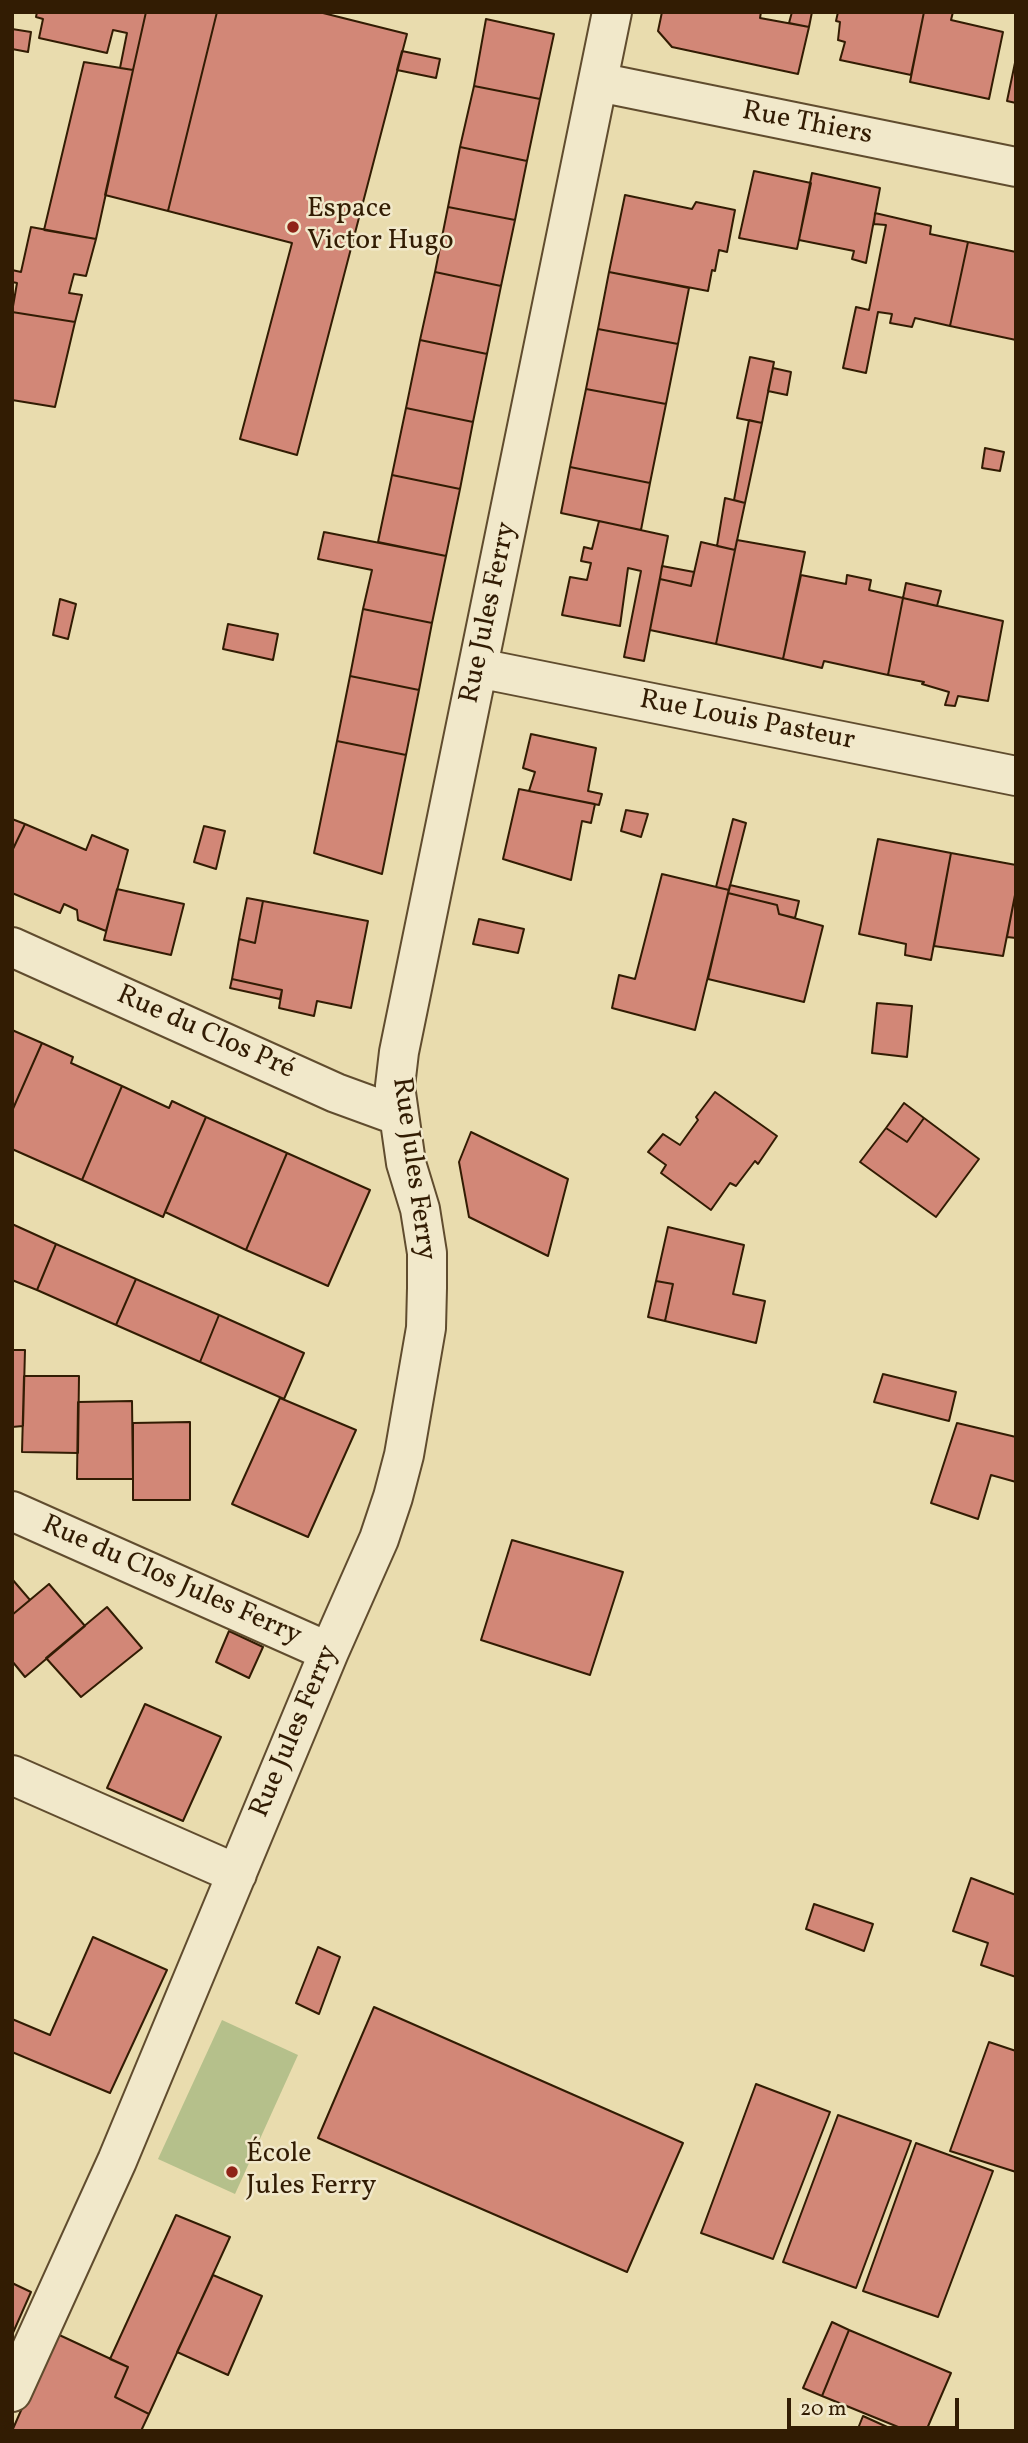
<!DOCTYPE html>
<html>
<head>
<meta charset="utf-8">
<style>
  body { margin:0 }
  #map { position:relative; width:1028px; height:2443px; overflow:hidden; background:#e9dcae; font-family:Vollkorn,serif }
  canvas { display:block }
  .frame { position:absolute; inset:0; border:14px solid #321c03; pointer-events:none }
  .scale { position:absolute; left:787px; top:2398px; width:172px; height:32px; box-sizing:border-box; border:4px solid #321c03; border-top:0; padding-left:9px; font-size:21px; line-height:24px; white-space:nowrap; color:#321c03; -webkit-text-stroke:5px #f1e8ca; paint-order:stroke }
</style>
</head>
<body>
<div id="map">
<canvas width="1028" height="2443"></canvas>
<div class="frame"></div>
<div class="scale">20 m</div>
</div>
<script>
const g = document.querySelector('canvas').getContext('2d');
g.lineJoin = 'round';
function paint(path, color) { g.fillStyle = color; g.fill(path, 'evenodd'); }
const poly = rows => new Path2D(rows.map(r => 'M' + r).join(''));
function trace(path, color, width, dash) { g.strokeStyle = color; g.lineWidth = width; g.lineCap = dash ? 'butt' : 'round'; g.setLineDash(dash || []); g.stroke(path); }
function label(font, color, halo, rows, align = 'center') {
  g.font = font + ' Vollkorn,serif'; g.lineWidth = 5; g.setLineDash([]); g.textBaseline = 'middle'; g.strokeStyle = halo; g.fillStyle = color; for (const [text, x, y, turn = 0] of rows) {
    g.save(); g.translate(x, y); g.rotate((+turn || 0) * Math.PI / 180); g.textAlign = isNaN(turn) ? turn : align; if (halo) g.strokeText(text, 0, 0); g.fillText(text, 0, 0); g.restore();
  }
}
paint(poly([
  [222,2020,298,2055,235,2194,158,2159]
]), '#b5c08b');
const building = poly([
  [37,12,146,12,133,70,120,68,127,33,113,30,107,53,39,38,43,19,36,17,37,12],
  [146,12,217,12,168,211,105,195,146,12],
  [217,12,319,12,407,34,297,455,240,439,292,243,168,211,217,12],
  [662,12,761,12,760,18,809,27,798,74,672,47,658,31,662,12],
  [792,12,812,12,809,27,789,23,792,12],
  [838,12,924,12,911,75,840,60,845,42,838,40,840,22,836,21,838,12],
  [924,12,953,12,951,20,1003,32,989,99,910,82,924,12],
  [486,19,554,34,540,99,474,86,486,19],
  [12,29,31,32,28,52,12,49,12,29],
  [402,51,440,59,436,78,397,70,402,51],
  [1016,58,1016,103,1007,101,1016,58],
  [84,62,133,70,96,239,44,230,84,62],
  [474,86,540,99,527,161,460,147,474,86],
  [460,147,527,161,515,220,448,207,460,147],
  [754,171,811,183,797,249,739,238,754,171],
  [812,173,880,188,866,263,852,259,854,251,799,240,812,173],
  [625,195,692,209,696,202,735,210,727,252,719,250,715,271,712,270,708,291,609,272,625,195],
  [448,207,515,220,501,286,435,272,448,207],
  [875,213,931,226,930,234,968,242,950,326,915,318,912,327,890,323,892,314,878,312,866,373,843,368,856,307,869,310,886,225,874,224,875,213],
  [31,227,96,239,86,276,74,274,69,293,82,295,75,322,12,312,17,283,12,282,12,270,21,272,31,227],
  [968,242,1016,252,1016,340,950,326,968,242],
  [435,272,501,286,487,354,420,340,435,272],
  [609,272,689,288,678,344,598,329,609,272],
  [12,312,75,322,55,407,12,400,12,312],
  [598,329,678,344,666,404,586,389,598,329],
  [420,340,487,354,473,422,406,408,420,340],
  [750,357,774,362,762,423,737,418,750,357],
  [773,368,791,372,787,395,768,391,773,368],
  [586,389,666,404,650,483,570,467,586,389],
  [406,408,473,422,460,489,392,475,406,408],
  [749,420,762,423,745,503,734,500,749,420],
  [985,448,1004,452,1000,471,982,468,985,448],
  [570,467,650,483,641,530,561,513,570,467],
  [392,475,460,489,446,556,378,542,392,475],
  [725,498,745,503,735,550,717,546,725,498],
  [599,521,668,536,644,661,624,657,641,571,628,568,620,626,562,615,570,577,587,580,591,563,581,561,584,547,592,549,599,521],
  [324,532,446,556,432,623,363,609,372,570,318,559,324,532],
  [737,540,805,552,783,659,716,644,737,540],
  [701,542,735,550,716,644,650,630,660,579,691,586,701,542],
  [662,566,694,572,691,586,660,579,662,566],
  [801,575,846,584,847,575,871,580,869,590,903,598,888,675,824,661,822,668,783,659,801,575],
  [906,583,941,591,937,606,903,598,906,583],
  [903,598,1003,621,988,701,958,696,955,706,945,705,949,692,922,684,924,682,888,675,903,598],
  [60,599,76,604,68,639,53,635,60,599],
  [363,609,432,623,419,690,350,676,363,609],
  [228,624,278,634,273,660,223,649,228,624],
  [350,676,419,690,406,755,337,741,350,676],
  [531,734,596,748,588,791,602,794,599,805,529,791,535,772,523,768,531,734],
  [337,741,406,755,382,874,314,853,337,741],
  [519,789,595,804,591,823,582,821,571,880,503,859,519,789],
  [626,810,648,814,641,837,621,831,626,810],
  [12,819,25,824,12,851,12,819],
  [733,819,746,823,729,890,716,887,733,819],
  [25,824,86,850,92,835,128,850,106,931,78,920,77,910,64,904,60,913,12,893,12,851,25,824],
  [204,826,225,831,216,869,194,862,204,826],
  [878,839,951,853,931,960,905,955,906,944,859,934,878,839],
  [951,853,1016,865,1016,890,1003,956,934,946,951,853],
  [662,874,729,890,695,1030,612,1008,619,975,635,979,662,874],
  [730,885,799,901,795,918,779,914,777,905,728,893,730,885],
  [117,889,184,904,171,955,104,940,117,889],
  [1016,890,1016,938,1007,937,1016,890],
  [728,893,777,905,779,914,823,926,804,1002,708,979,728,893],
  [247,898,263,901,255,943,239,939,247,898],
  [263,901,368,921,351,1008,317,1001,314,1016,279,1008,282,990,232,979,239,939,255,943,263,901],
  [479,919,524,929,518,953,473,944,479,919],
  [232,979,282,990,280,999,230,988,232,979],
  [877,1003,912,1006,907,1057,872,1053,877,1003],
  [12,1030,42,1043,12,1111,12,1030],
  [42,1043,73,1057,71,1063,122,1086,82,1180,12,1149,12,1111,42,1043],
  [122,1086,169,1108,172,1101,206,1117,163,1217,82,1180,122,1086],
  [715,1092,777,1136,758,1164,755,1161,736,1186,730,1183,711,1210,661,1173,666,1165,648,1152,663,1134,680,1145,698,1120,696,1117,715,1092],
  [904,1103,924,1118,907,1142,886,1128,904,1103],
  [206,1117,287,1153,246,1250,165,1212,206,1117],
  [924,1118,979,1159,936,1217,860,1162,886,1128,907,1142,924,1118],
  [471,1132,568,1179,548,1256,469,1217,459,1162,471,1132],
  [287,1153,370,1190,328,1286,246,1250,287,1153],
  [12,1224,56,1244,37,1290,12,1280,12,1224],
  [668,1227,744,1245,733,1294,765,1301,756,1343,665,1321,673,1284,656,1281,668,1227],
  [56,1244,136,1279,116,1325,37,1290,56,1244],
  [136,1279,219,1315,200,1362,116,1325,136,1279],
  [656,1281,673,1284,665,1321,648,1317,656,1281],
  [219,1315,304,1353,284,1399,200,1362,219,1315],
  [12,1350,25,1350,23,1426,12,1427,12,1350],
  [883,1374,956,1392,949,1421,874,1402,883,1374],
  [24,1376,79,1376,78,1453,22,1452,24,1376],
  [280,1398,356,1430,308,1537,232,1504,280,1398],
  [132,1401,133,1479,77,1479,78,1402,132,1401],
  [190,1422,190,1500,133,1500,133,1423,190,1422],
  [957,1423,1016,1437,1016,1482,991,1475,978,1519,931,1503,957,1423],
  [512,1540,623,1572,590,1675,481,1640,512,1540],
  [12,1579,30,1600,12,1615,12,1579],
  [49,1584,85,1626,25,1677,12,1661,12,1615,49,1584],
  [107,1607,142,1648,81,1697,46,1658,107,1607],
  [229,1631,263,1647,249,1678,216,1662,229,1631],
  [145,1704,221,1737,183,1821,107,1788,145,1704],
  [971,1878,1016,1895,1016,1977,981,1965,988,1943,953,1931,971,1878],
  [814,1904,873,1924,864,1951,806,1929,814,1904],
  [93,1937,167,1970,110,2093,12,2052,12,2019,50,2035,93,1937],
  [318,1947,340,1957,319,2014,296,2003,318,1947],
  [374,2007,683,2143,627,2272,318,2138,374,2007],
  [989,2042,1016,2051,1016,2172,950,2151,989,2042],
  [756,2084,830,2112,773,2259,701,2233,756,2084],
  [838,2115,911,2141,856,2288,783,2262,838,2115],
  [916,2143,993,2171,938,2317,863,2291,916,2143],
  [176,2215,230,2237,149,2414,115,2397,128,2367,110,2359,176,2215],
  [213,2275,262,2296,228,2375,177,2352,213,2275],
  [12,2283,31,2292,12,2335,12,2283],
  [832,2322,849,2330,822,2396,803,2388,832,2322],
  [849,2330,951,2373,926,2431,908,2431,822,2396,849,2330],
  [55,2333,128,2367,115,2397,149,2414,141,2431,12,2431,55,2333],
  [863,2416,896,2431,857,2431,863,2416]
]);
paint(building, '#d28777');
trace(building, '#321c03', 2);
const street = poly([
  [598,82,1016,167],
  [478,668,1016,776],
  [12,947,336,1093,399,1116],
  [12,1511,329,1652],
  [12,1775,237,1874],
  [12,2392,117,2161,329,1652,379,1539,393,1497,404,1455,426,1328,427,1288,427,1253,420,1209,406,1163,395,1086,399,1052,612,12]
]);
trace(street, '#604c2e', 42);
trace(street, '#f1e8ca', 38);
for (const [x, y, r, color] of [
  [293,227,7,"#8f2418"],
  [232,2172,7,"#8f2418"]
]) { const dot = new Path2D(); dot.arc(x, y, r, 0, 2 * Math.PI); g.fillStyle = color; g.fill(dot); trace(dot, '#f1e8ca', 2.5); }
label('28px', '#321c03', '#f1e8ca', [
  ["Rue Thiers",807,125,11],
  ["Rue Jules Ferry",490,613,-78],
  ["Rue Louis Pasteur",747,722,11],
  ["Rue du Clos Pré",205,1034,24],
  ["Rue Jules Ferry",412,1169,82],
  ["Rue du Clos Jules Ferry",171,1582,24],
  ["Rue Jules Ferry",296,1732,-67]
]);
label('28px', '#321c03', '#f1e8ca', [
  ["Espace",307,211],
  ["Victor Hugo",307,243],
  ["École",246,2156],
  ["Jules Ferry",246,2188]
], 'left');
</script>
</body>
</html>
